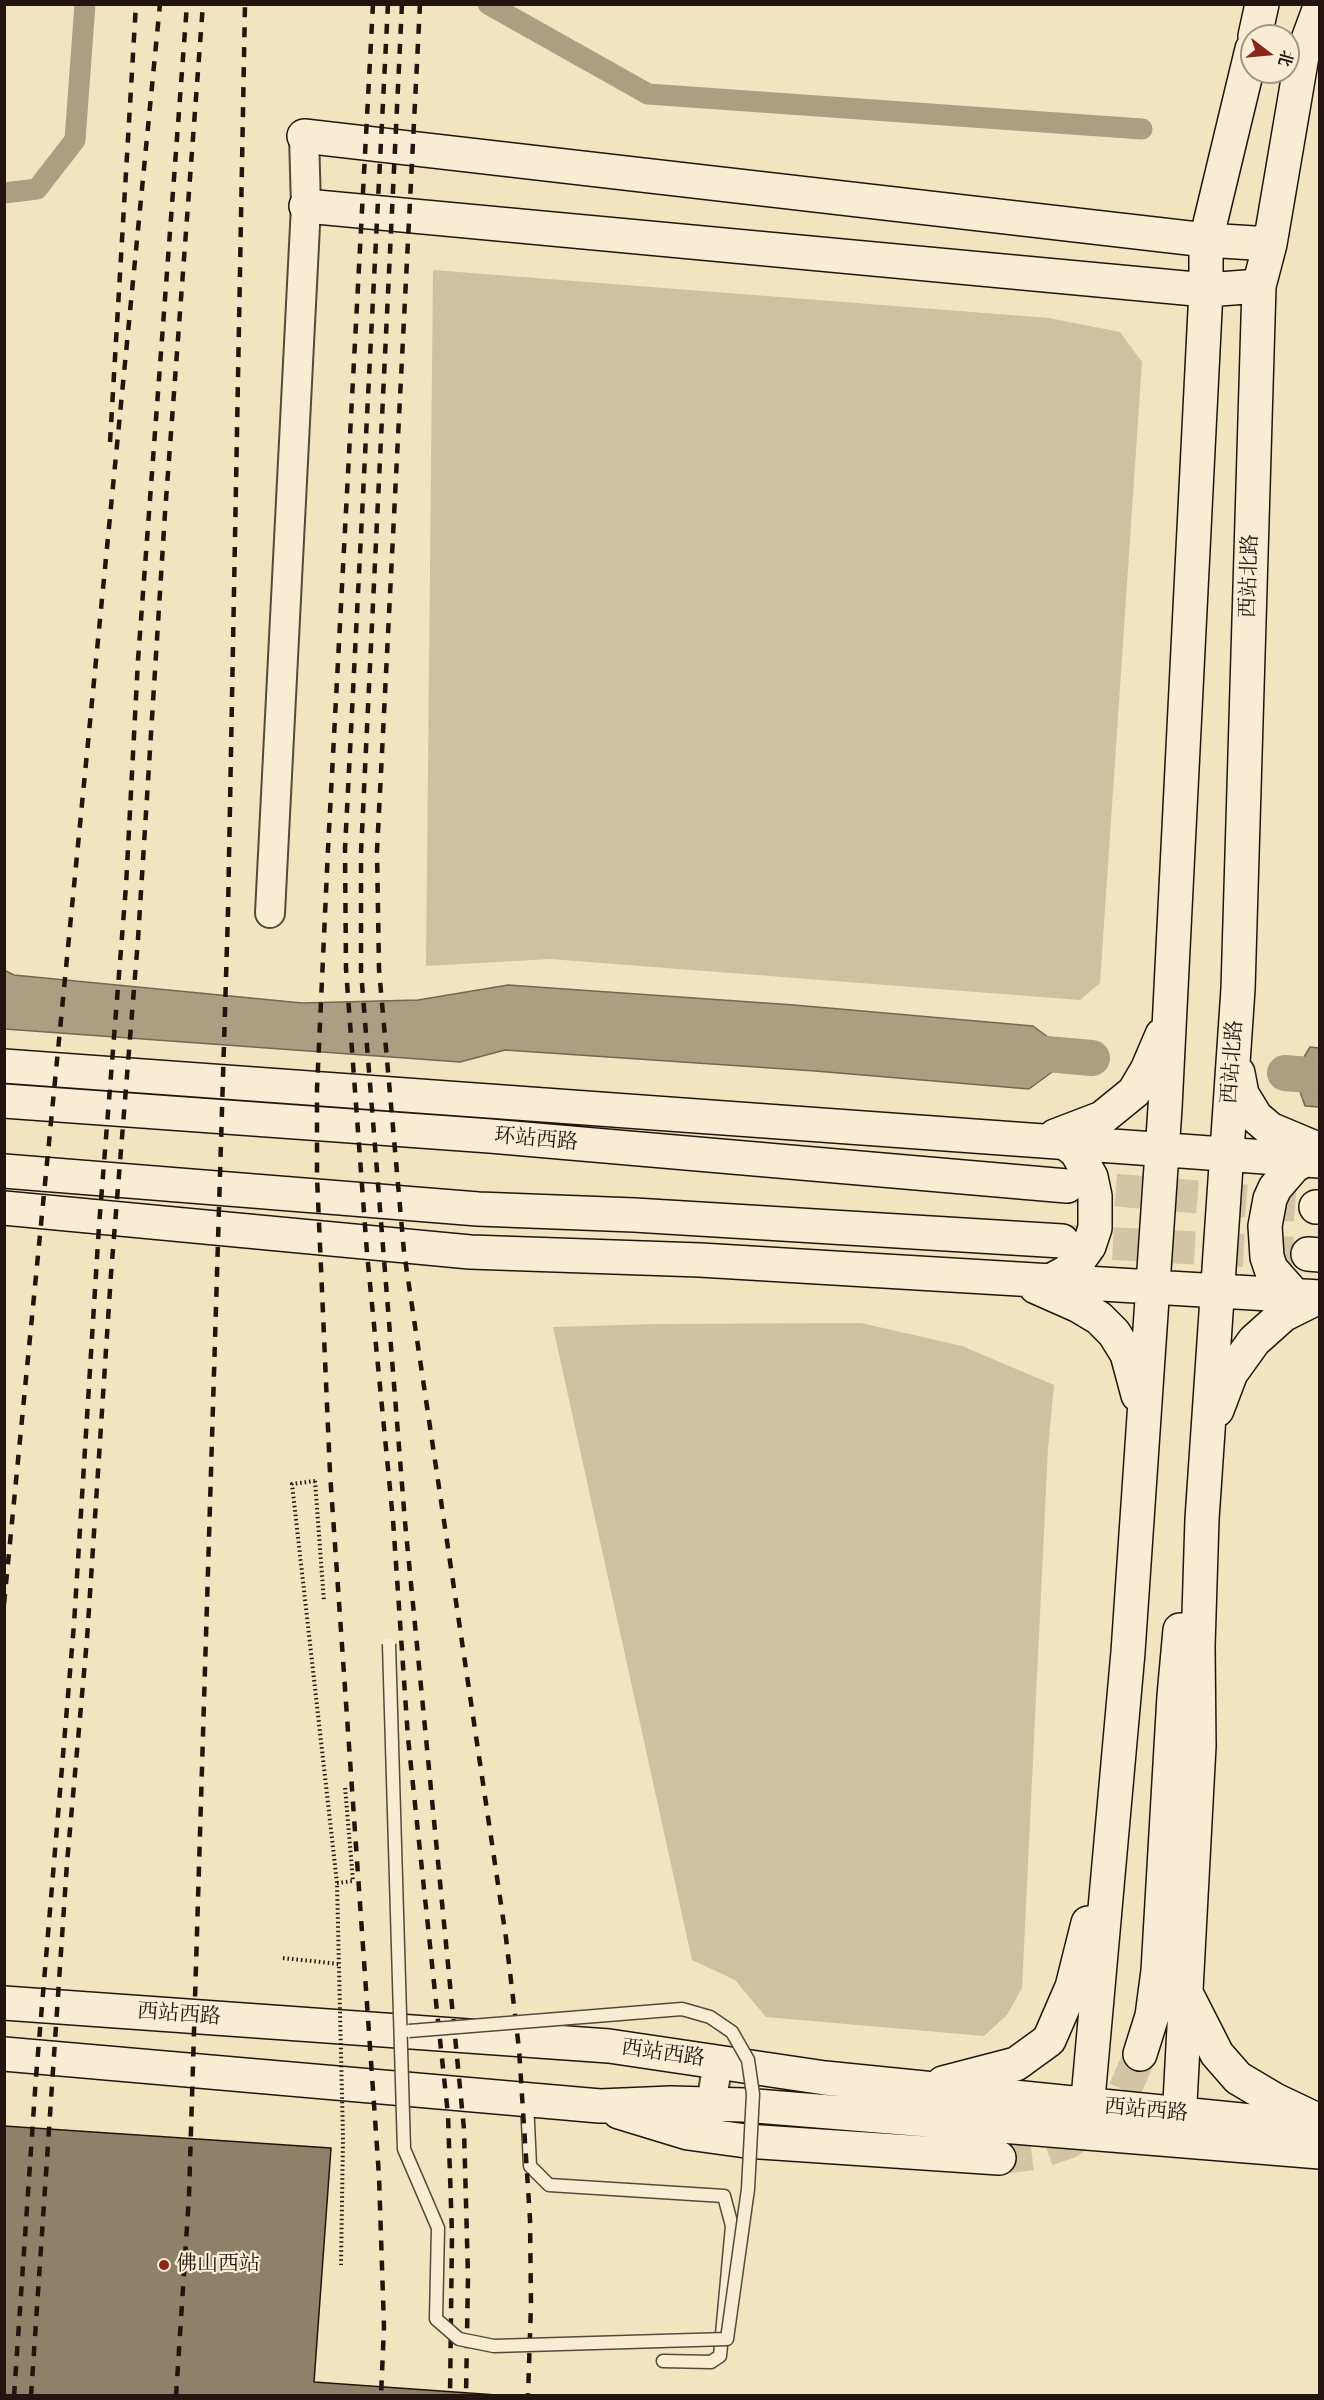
<!DOCTYPE html>
<html>
<head>
<meta charset="utf-8">
<style>
  body { margin:0 }
  #map { position:relative; width:1324px; height:2400px; overflow:hidden; background:#f2e4be; font-family:"IM FELL Great Primer","Noto Serif SC",serif }
  canvas { display:block }
  .frame { position:absolute; inset:0; border:6px solid #22150f; pointer-events:none }
  .north { position:absolute; left:1240px; top:24px; width:60px; height:60px; box-sizing:border-box; background:#f7edd5; border:2px solid #a29786; border-radius:50%; rotate:106deg; font-size:16px; font-weight:700; line-height:24px; text-align:center; color:#22150f }
  .north::after { content:''; display:block; margin:auto; width:21px; height:27px; background:#8f2418; clip-path:polygon(50% 0,100% 100%,50% 72%,0 100%) }
</style>
</head>
<body>
<div id="map">
<canvas width="1324" height="2400"></canvas>
<div class="frame"></div>
<div class="north">北</div>
</div>
<script>
const g = document.querySelector('canvas').getContext('2d');
g.lineJoin = 'round';
function paint(path, color) { g.fillStyle = color; g.fill(path, 'evenodd'); }
const poly = rows => new Path2D(rows.map(r => 'M' + r).join(''));
function trace(path, color, width, dash) { g.strokeStyle = color; g.lineWidth = width; g.lineCap = dash ? 'butt' : 'round'; g.setLineDash(dash || []); g.stroke(path); }
function label(font, color, halo, rows, align = 'center') {
  g.font = font + ' "IM FELL Great Primer","Noto Serif SC",serif'; g.lineWidth = 4.5; g.setLineDash([]); g.textBaseline = 'middle'; g.strokeStyle = halo; g.fillStyle = color; for (const [text, x, y, turn = 0] of rows) {
    g.save(); g.translate(x, y); g.rotate((+turn || 0) * Math.PI / 180); g.textAlign = isNaN(turn) ? turn : align; if (halo) g.strokeText(text, 0, 0); g.fillText(text, 0, 0); g.restore();
  }
}
paint(poly([
  [433,270,1049,318,1120,332,1142,362,1100,983,1080,1000,550,959,426,966],
  [861,1323,962,1346,1054,1385,1048,1448,1022,1988,1007,2015,984,2036,766,2017,735,1980,692,1960,553,1327,656,1324]
]), '#cfc1a0');
const water = poly([
  [4,970,14,975,302,1003,418,1000,508,985,794,1005,1033,1026,1074,1056,1029,1089,815,1071,505,1050,460,1062,5,1029,4,970],
  [1310,1047,1319,1048,1319,1107,1305,1106,1294,1074,1310,1047]
]);
paint(water, '#ab9e82');
trace(water, '#746754', 1.5);
trace(poly([
  [488,4,648,94,1142,129],
  [4,193,37,189,75,140,85,4]
]), '#ab9e82', 21);
trace(poly([
  [1024,1052,1092,1058],
  [1285,1073,1320,1076]
]), '#ab9e82', 36);
const building = poly([
  [4,2126,331,2148,314,2382,511,2396,4,2396,4,2126]
]);
paint(building, '#8e816a');
trace(building, '#22150f', 1.5);
trace(poly([
  [1067,1186,1316,1207],
  [1064,1241,1308,1254],
  [999,2158,1036,2153,1069,2142,1099,2119,1125,2090,1140,2054]
]), '#d3c5a4', 33, [33, 16]);
const service = poly([
  [527,2101,530,2166,549,2185,724,2196,732,2226,720,2356,711,2362,663,2361]
]);
const tertiary = poly([
  [270,913,306,206,304,136],
  [711,2104,718,2062]
]);
const secondary = poly([
  [1255,36,1262,4],
  [304,136,1206,240,1270,244],
  [306,206,1206,290,1259,286],
  [4,1066,1320,1161],
  [1238,1073,1242,1094,1256,1117,1270,1129,1320,1150],
  [4,1101,490,1136,1067,1186],
  [1055,1136,1102,1118,1134,1092,1147,1070,1162,1035],
  [4,1171,478,1209,634,1215,1062,1241],
  [1316,1207,1320,1207],
  [4,1208,470,1252,700,1260,1320,1297],
  [1308,1254,1320,1255],
  [1052,1280,1067,1272,1079,1260,1089,1246,1095,1228,1095,1196,1091,1177,1076,1151,1064,1142],
  [1036,1287,1079,1306,1099,1318,1114,1333,1127,1354,1138,1395],
  [1294,1295,1271,1269,1267,1257,1265,1226,1270,1199,1275,1188,1294,1166,1308,1158],
  [1217,1410,1231,1373,1254,1341,1283,1315,1319,1297],
  [1187,1995,1217,2054,1238,2078,1275,2100,1315,2119],
  [4,2003,609,2046,825,2078,1320,2128],
  [4,2054,600,2106,671,2103,744,2105,1320,2152],
  [1140,2054,1152,2016,1158,1971,1174,1696,1180,1630],
  [943,2083,1016,2064,1049,2040,1072,1987,1088,1923],
  [619,2112,688,2133,746,2141,999,2158],
  [1085,2132,1128,1652,1165,1108,1206,290,1206,240,1252,49],
  [1178,2140,1199,1746,1198,1646,1202,1519,1238,989,1259,286,1270,244,1302,56,1320,7]
]);
trace(service, '#56493b', 15);
trace(tertiary, '#56493b', 32);
trace(secondary, '#22150f', 36);
trace(poly([
  [315,1481,324,1602],
  [337,1883,353,1881,345,1787],
  [283,1958,339,1964]
]), '#22150f', 4, [1.5, 3]);
trace(service, '#f7edd5', 12);
trace(tertiary, '#f7edd5', 28);
trace(secondary, '#f7edd5', 33);
trace(poly([
  [373,4,328,849,317,1089,317,1177,330,1473,379,2176,384,2327,381,2396],
  [388,4,345,849,346,969,367,1253,393,1520,408,1738,448,2115,452,2234,450,2396],
  [402,4,361,852,361,971,405,1522,464,2129,468,2276,466,2396],
  [420,4,377,851,379,969,404,1252,506,1938,519,2049,530,2219,531,2305,528,2396],
  [110,442,136,4],
  [4,1604,160,4],
  [14,2396,36,2077,74,1624,99,1226,126,886,138,660,187,4],
  [31,2396,67,1863,87,1639,111,1274,138,939,165,513,203,4],
  [176,2396,189,2196,228,912,245,4]
]), '#22150f', 4.5, [10, 10]);
const serviceBridge = poly([
  [389,1644,404,2149,438,2228,436,2319,459,2339,494,2346,727,2339,748,2189,753,2094,748,2060,732,2032,710,2017,682,2009,409,2031]
]);
trace(serviceBridge, '#56493b', 15, []);
trace(poly([
  [315,1481,292,1484,337,1883,343,2138,341,2265]
]), '#22150f', 4, [1.5, 3]);
trace(serviceBridge, '#f7edd5', 12);
for (const [x, y, r, color] of [
  [164,2265,6,"#8f2418"]
]) { const dot = new Path2D(); dot.arc(x, y, r, 0, 2 * Math.PI); g.fillStyle = color; g.fill(dot); trace(dot, '#f7edd5', 2); }
label('21px', '#22150f', '#f7edd5', [
  ["西站北路",1250,576,-88],
  ["西站北路",1233,1062,-86],
  ["环站西路",536,1140,5],
  ["西站西路",179,2015,4],
  ["西站西路",663,2054,8],
  ["西站西路",1146,2111,5]
]);
label('21px', '#22150f', '#f7edd5', [
  ["佛山西站",176,2265]
], 'left');
</script>
</body>
</html>
